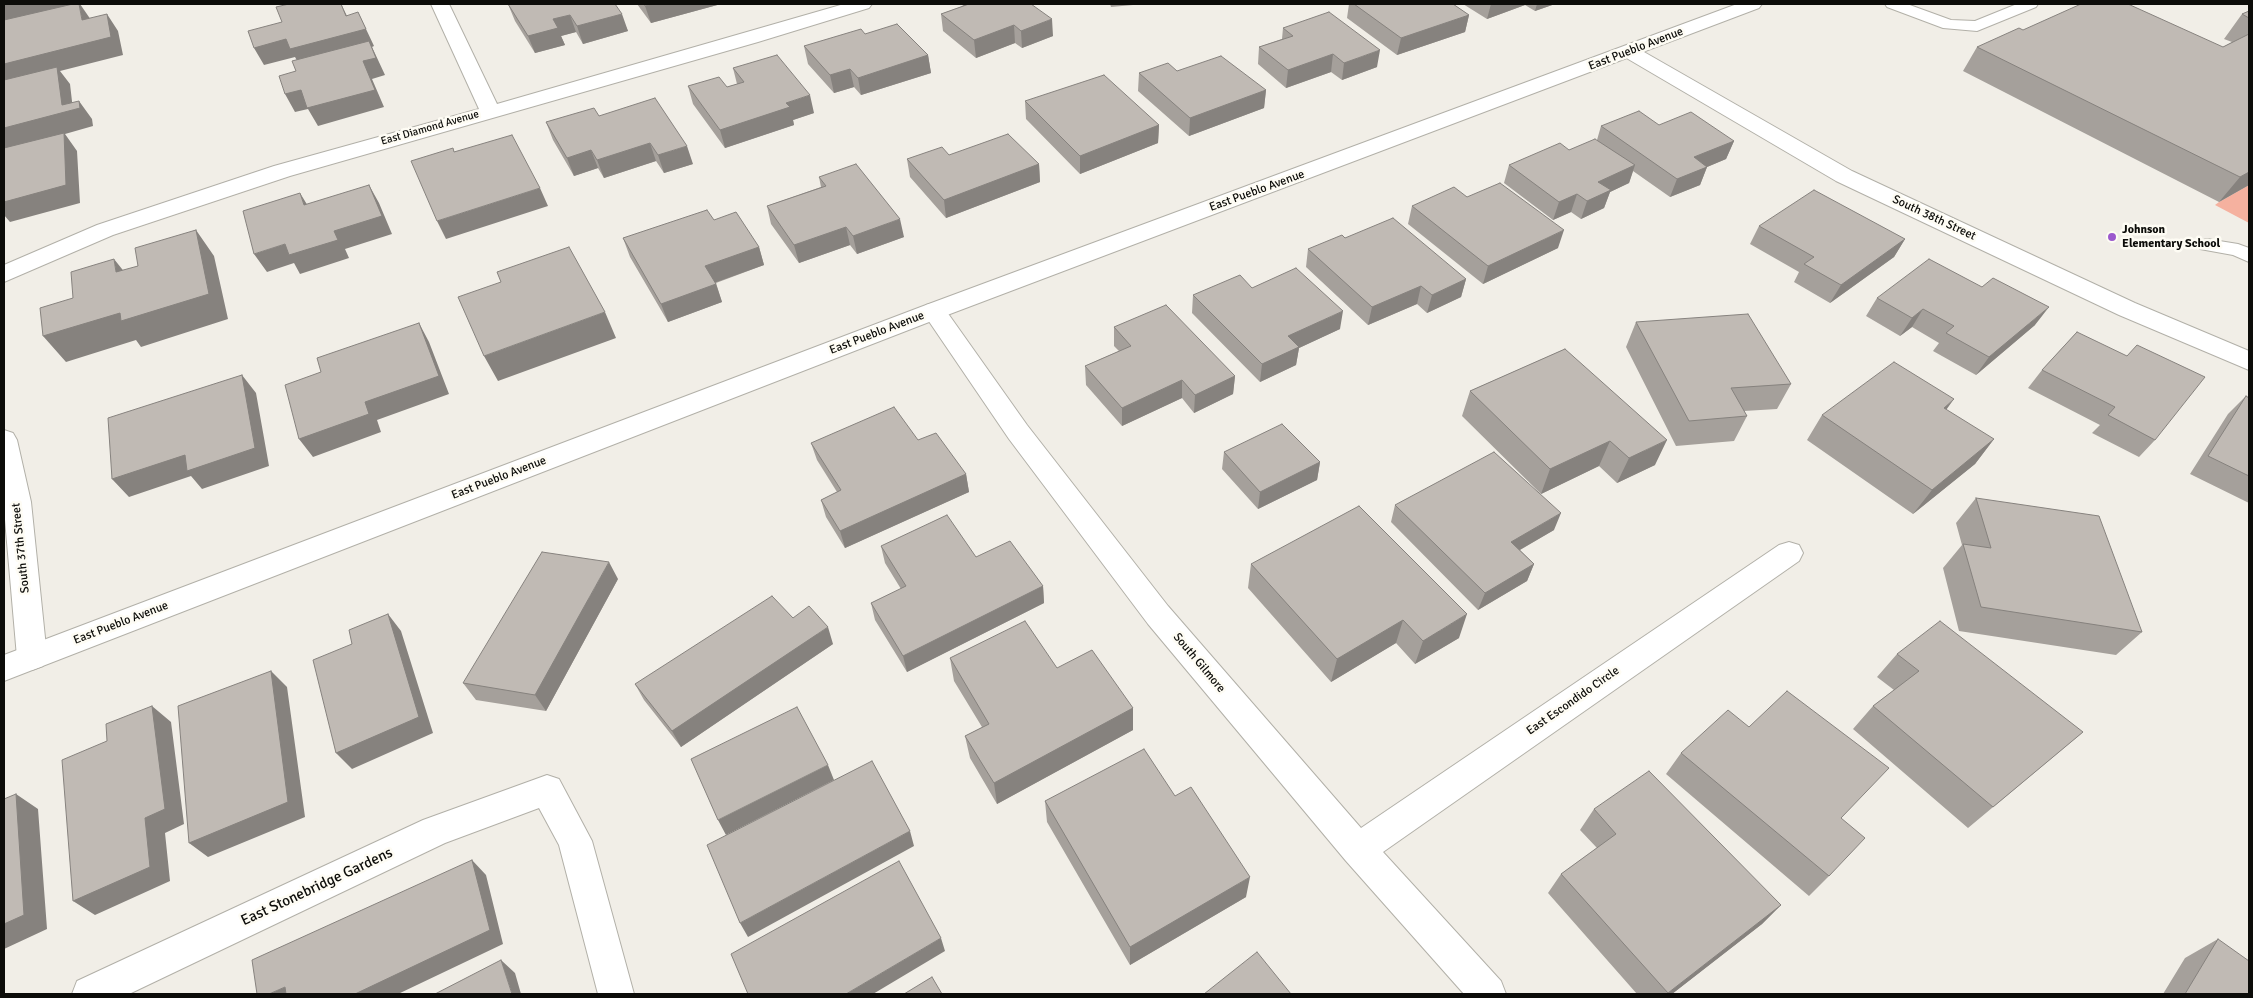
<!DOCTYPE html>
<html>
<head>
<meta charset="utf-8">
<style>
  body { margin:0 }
  #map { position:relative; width:2253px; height:998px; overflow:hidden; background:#f1eee7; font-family:Signika,sans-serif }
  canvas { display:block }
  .frame { position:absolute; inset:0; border:5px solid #0c0c09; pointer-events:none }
</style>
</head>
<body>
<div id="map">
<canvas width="2253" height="998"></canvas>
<div class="frame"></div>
</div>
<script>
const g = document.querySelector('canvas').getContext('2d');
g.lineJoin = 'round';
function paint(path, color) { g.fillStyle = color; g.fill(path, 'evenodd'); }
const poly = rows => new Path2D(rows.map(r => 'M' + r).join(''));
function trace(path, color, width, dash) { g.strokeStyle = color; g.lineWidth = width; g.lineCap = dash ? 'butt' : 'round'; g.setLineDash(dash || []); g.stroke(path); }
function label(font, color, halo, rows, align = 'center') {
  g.font = font + ' Signika,sans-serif'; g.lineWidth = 5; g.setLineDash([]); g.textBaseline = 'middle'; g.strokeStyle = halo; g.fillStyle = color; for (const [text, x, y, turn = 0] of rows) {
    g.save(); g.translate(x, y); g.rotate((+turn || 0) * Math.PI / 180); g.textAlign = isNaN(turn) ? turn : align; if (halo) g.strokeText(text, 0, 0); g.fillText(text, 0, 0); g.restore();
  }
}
paint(poly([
  [2249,185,2249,223,2215,205,2219,202]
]), '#f5b19f');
const lane = poly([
  [1885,4,1907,4,1951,20,1975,21,2017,4,2038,4,2036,7,1977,31,1943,28,1887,7,1885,4],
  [2207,239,2238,244,2249,248,2249,262,2233,255,2200,249,2197,245,2200,241,2207,239]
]);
const street = poly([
  [431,4,449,4,497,104,844,4,872,4,869,8,758,42,290,176,113,235,4,282,4,265,97,225,274,166,479,109,431,4],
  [1630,46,1637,48,1852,171,2135,303,2249,351,2249,370,2119,315,1836,181,1623,56,1620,52,1623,48,1630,46],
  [934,303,942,305,1027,425,1168,606,1361,828,1779,545,1789,542,1799,545,1803,553,1799,561,1383,852,1501,981,1506,994,1464,994,1346,861,1148,624,1009,439,926,317,922,311,926,305,934,303],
  [4,430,13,433,17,440,31,502,47,657,43,666,32,670,21,666,17,657,4,508,4,430],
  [547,775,559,779,592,841,634,994,598,994,559,845,539,808,445,843,129,994,72,994,77,981,423,820,547,775]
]);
const secondary = poly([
  [1737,4,1762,4,1759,8,942,317,4,681,4,655,926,305,1737,4]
]);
trace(lane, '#b2b0a8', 2);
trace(street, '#b2b0a8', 2);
trace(secondary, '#b2b0a8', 2);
paint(lane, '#fff');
paint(street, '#fff');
paint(secondary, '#fff');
paint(poly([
  [508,4,615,4,628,31,583,44,576,32,561,36,565,45,535,53,515,21],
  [637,4,721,4,651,23],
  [962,4,1031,4,1053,36,1022,48,1015,43,976,58,943,31,941,14,963,6],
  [1110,4,1144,4,1111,7],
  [1349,4,1453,4,1469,15,1465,32,1397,55,1347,18],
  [1463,4,1555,4,1535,11,1525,5,1487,19],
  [2249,11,2249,185,2219,202,1963,71,1977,47,2023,30,2223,47,2232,42,2224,39,2242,14],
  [1283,28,1377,67,1342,80,1331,72,1286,88,1258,64,1259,47,1282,39],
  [865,34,928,55,931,73,861,95,854,87,834,93,808,64,804,46],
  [733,68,814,113,793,120,794,125,725,148,693,104,688,86,727,87,737,84],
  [1177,71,1266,90,1264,108,1189,136,1138,91,1139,73],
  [1025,101,1159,125,1158,143,1080,174,1026,119],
  [599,116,693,164,664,173,656,161,604,178,598,168,574,176,553,140,546,122],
  [1659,125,1734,141,1726,159,1707,167,1700,185,1670,197,1633,171,1629,183,1610,192,1604,208,1581,219,1571,212,1553,220,1504,183,1509,165,1569,150,1597,140,1601,126],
  [949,155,1039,164,1040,182,946,218,910,177,907,159],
  [819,177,904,237,857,254,850,245,799,263,771,224,767,206,821,187],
  [1467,197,1558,248,1483,284,1408,224,1412,206],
  [714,220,759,247,764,265,716,283,722,302,668,322,630,257,623,238],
  [1759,226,1905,239,1894,257,1830,303,1794,282,1799,272,1750,244],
  [1308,249,1466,279,1461,297,1427,313,1417,304,1368,325,1306,267],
  [1252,288,1340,329,1299,348,1296,365,1260,382,1192,313,1193,295],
  [1877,298,2035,325,1976,375,1933,351,1939,343,1912,327,1900,336,1866,316],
  [1636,322,1791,384,1777,409,1744,411,1747,416,1734,441,1676,446,1626,347],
  [1114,327,1235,376,1233,394,1194,413,1182,398,1122,426,1086,385,1085,366,1119,351,1114,346],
  [2077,332,2155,440,2139,457,2092,433,2100,425,2028,388,2042,370],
  [1565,349,1655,465,1617,483,1599,466,1541,494,1462,416,1470,391],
  [2246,396,2249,398,2249,503,2190,474,2228,414],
  [1822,415,1994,439,1975,464,1913,514,1807,440],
  [918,440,966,474,969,492,845,548,826,517,821,500,837,492,817,460,811,443],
  [1224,452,1320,462,1317,480,1258,509,1222,469],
  [1976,498,2142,632,2116,655,1959,631,1943,568,1962,545,1956,523],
  [1395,505,1554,530,1520,550,1534,564,1527,581,1478,610,1391,522],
  [881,546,976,557,1043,586,1044,603,907,672,875,620,871,603,901,589,885,563],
  [1251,564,1459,638,1415,664,1396,643,1331,682,1248,588],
  [618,579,546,711,476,700,463,683],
  [793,618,833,644,681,747,644,700,635,684],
  [1897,654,2083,732,1968,828,1853,729,1873,706,1894,690,1877,677],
  [950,658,1057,668,1133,708,1133,730,997,804,970,758,965,736,982,727,954,681],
  [1681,753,1841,818,1829,876,1809,896,1666,774],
  [1175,796,1246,897,1130,965,1047,822,1045,801],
  [1594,809,1781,905,1762,924,1672,994,1637,994,1548,893,1561,874,1597,848,1580,830],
  [2218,939,2249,994,2163,994,2185,958]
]), '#a5a09b');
paint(poly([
  [9,4,77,4,4,25,4,5],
  [79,4,80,4,91,20,82,20],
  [341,4,355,32,358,12,374,46,372,47,385,75,372,79,384,107,318,126,308,109,295,112,285,94,300,66,295,57,264,65,254,48],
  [653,4,721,4,651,23,645,6],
  [1491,4,1525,4,1525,5,1487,19],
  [1537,4,1555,4,1535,11],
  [107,14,118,31,123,55,60,71,70,84,73,110,79,101,92,119,93,126,65,134,77,151,80,203,10,222,4,215,4,128,62,105,8,84,4,78,4,64],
  [622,14,628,31,583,44,577,26],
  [570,15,576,32,561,36,565,45,535,53,528,36,553,19],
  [1469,15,1465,32,1397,55,1401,38],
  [1052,19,1053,36,1022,48,1021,31],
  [1014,25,1015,43,976,58,974,40],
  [1380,50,1377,67,1342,80,1344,63],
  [1333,54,1331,72,1286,88,1288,70],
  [928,55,931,73,861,95,858,78],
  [850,69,854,87,834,93,830,75],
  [1266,90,1264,108,1189,136,1190,118],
  [810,95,814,113,793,120,794,125,725,148,720,130,786,103],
  [1159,125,1158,143,1080,174,1080,156],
  [1734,141,1726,159,1707,167,1700,185,1670,197,1677,179,1694,157],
  [650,143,656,161,604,178,597,160],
  [687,146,693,164,664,173,658,155],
  [591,150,598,168,574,176,567,158],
  [1039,164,1040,182,946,218,944,200],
  [1635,165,1629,183,1610,192,1604,208,1581,219,1587,201,1598,182],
  [2249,172,2249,185,2219,202,2240,177],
  [369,185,379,203,392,234,345,249,349,258,300,274,294,263,267,272,254,254,285,244,334,231],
  [540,188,548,206,446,239,437,221],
  [300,193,311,211,304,205],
  [1577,194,1571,212,1553,220,1559,202],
  [900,219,904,237,857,254,853,236],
  [846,227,850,245,799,263,794,245],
  [196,230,214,256,228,319,141,347,136,340,66,362,43,336],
  [1564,230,1558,248,1483,284,1488,266],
  [1905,239,1894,257,1830,303,1841,285],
  [759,247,764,265,711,284,705,266],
  [114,259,134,284,116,272],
  [1466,279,1461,297,1427,313,1432,295],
  [716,284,722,302,668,322,661,304],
  [1421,286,1417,304,1368,325,1372,307],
  [2049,307,2035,325,1976,375,1989,357],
  [1923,309,1912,327,1900,336,1912,318],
  [1343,311,1340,329,1299,348,1296,365,1260,382,1262,364,1288,336],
  [605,312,616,338,498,381,484,356],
  [419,323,429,342,449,394,377,420,381,432,313,457,299,439,365,402],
  [242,375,256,393,269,466,202,489,191,476,129,497,112,479],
  [1235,376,1233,394,1194,413,1195,395],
  [1182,380,1182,398,1122,426,1122,408],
  [1954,399,1936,424,1944,408],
  [1994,439,1975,464,1913,514,1932,490],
  [1667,440,1655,465,1617,483,1629,458],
  [1610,441,1599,466,1541,494,1550,469],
  [1320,462,1317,480,1258,509,1260,492],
  [966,474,969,492,845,548,840,531],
  [1561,513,1554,530,1504,559,1511,542],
  [609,562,618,579,546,711,535,695],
  [1534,564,1527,581,1478,610,1485,593],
  [1043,586,1044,603,907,672,903,656],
  [388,614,401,631,433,733,352,769,336,753],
  [1467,614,1459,638,1415,664,1423,641],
  [1403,620,1396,643,1331,682,1337,659],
  [828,627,833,644,681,747,672,731],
  [271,671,287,687,305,817,208,857,189,843],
  [152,706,171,722,184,824,165,833,170,881,95,915,73,901,145,818],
  [1133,708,1133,730,997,804,994,783],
  [828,765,834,780,726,835,718,820],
  [16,794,38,809,47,929,4,949,4,924],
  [910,831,914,846,748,937,740,923],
  [472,860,486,875,503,944,398,994,355,994],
  [1250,877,1246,897,1130,965,1130,947],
  [1781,905,1762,924,1672,994,1667,994],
  [941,938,945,951,873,994,846,994],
  [501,960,515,973,521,994,512,994],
  [285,987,296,994,269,994]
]), '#86827e');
const building = poly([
  [73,4,79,4,82,20,107,14,111,37,4,64,4,20,73,4],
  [289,4,341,4,346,16,358,12,366,29,290,49,286,39,254,48,248,31,282,22,276,7,289,4],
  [508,4,615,4,622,14,577,26,570,15,553,19,558,28,528,36,508,4],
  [644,4,653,4,645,6,644,4],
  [969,4,1031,4,1052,19,1021,31,1014,25,974,40,941,14,969,4],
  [1354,4,1453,4,1469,15,1401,38,1354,4],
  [2081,4,2128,4,2223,47,2249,34,2249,172,2240,177,1977,47,2019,28,2023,30,2081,4],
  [2249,11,2249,18,2242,14,2249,11],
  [1329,12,1380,50,1344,63,1333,54,1288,70,1259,47,1293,36,1283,28,1329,12],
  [897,24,928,55,858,78,850,69,830,75,804,46,861,29,865,34,897,24],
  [369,41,376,58,363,61,375,90,307,108,301,90,285,94,279,76,296,71,292,61,369,41],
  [777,55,810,95,786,103,790,107,720,130,688,86,719,77,727,87,744,82,733,68,777,55],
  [1221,56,1266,90,1190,118,1139,73,1168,63,1177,71,1221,56],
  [57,67,62,105,79,101,80,108,4,128,4,80,57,67],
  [1104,75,1159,125,1080,156,1025,101,1104,75],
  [655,98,687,146,658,155,650,143,597,160,591,150,567,158,546,122,594,108,599,116,655,98],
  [1639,111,1659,125,1691,112,1734,141,1694,157,1707,167,1677,179,1601,126,1639,111],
  [64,133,66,185,4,202,4,148,64,133],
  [1008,134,1039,164,944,200,907,159,942,147,949,155,1008,134],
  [512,135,540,188,437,221,411,161,453,148,454,152,512,135],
  [1595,139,1635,165,1598,182,1611,190,1587,201,1577,194,1559,202,1509,165,1560,143,1569,150,1595,139],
  [856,164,900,219,853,236,846,227,794,245,767,206,826,186,819,177,856,164],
  [1500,183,1564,230,1488,266,1412,206,1454,187,1467,197,1500,183],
  [369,185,382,216,334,231,338,240,289,255,285,244,254,254,243,211,300,193,304,205,369,185],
  [1814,190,1905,239,1841,285,1804,264,1814,257,1759,226,1814,190],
  [707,210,714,220,736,212,759,247,705,266,716,284,661,304,623,238,707,210],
  [1393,218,1466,279,1432,295,1421,286,1372,307,1308,249,1342,235,1345,238,1393,218],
  [196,230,209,294,121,321,120,313,43,336,40,308,73,298,71,272,114,259,116,272,138,266,135,248,196,230],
  [569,247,605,312,484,356,458,297,501,282,497,272,569,247],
  [1929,259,1982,287,1993,278,2049,307,1989,357,1946,333,1954,326,1923,309,1912,318,1877,298,1929,259],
  [1296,268,1343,311,1288,336,1299,347,1262,364,1193,295,1240,275,1252,288,1296,268],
  [1166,305,1235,376,1195,395,1182,380,1122,408,1085,366,1131,346,1114,327,1166,305],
  [1748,314,1791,384,1731,388,1747,416,1689,421,1636,322,1748,314],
  [419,323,439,376,365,402,369,414,299,439,285,385,321,372,317,358,419,323],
  [2077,332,2127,356,2137,345,2205,377,2155,440,2108,415,2115,407,2042,370,2077,332],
  [1565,349,1667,440,1629,458,1610,441,1550,469,1470,391,1565,349],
  [1894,362,1954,399,1944,408,1994,439,1932,490,1822,415,1894,362],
  [242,375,255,448,187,471,185,455,112,479,108,418,242,375],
  [2246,396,2249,398,2249,476,2208,456,2246,396],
  [894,407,918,440,936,433,966,474,840,531,821,500,841,490,811,443,894,407],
  [1282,424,1320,462,1260,492,1224,452,1282,424],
  [1494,452,1561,513,1511,542,1534,564,1485,593,1395,505,1494,452],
  [1976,498,2099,516,2142,632,1981,607,1963,544,1991,548,1976,498],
  [1359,506,1467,614,1423,641,1403,620,1337,659,1251,564,1359,506],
  [947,515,976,557,1010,541,1043,586,903,656,871,603,906,586,881,546,947,515],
  [542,552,609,562,535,695,463,683,542,552],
  [772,596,793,618,809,606,828,627,672,731,635,684,772,596],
  [388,614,419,717,336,753,313,660,352,644,349,630,388,614],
  [1025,621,1057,668,1092,650,1133,708,994,783,965,736,989,724,950,658,1025,621],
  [1940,621,2083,732,1993,807,1873,706,1919,671,1897,654,1940,621],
  [271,671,288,802,189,843,178,706,271,671],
  [1787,691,1889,768,1841,818,1865,838,1829,876,1681,753,1728,710,1749,727,1787,691],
  [152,706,165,809,145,818,150,867,73,901,62,760,107,741,106,724,152,706],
  [797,707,828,765,718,820,691,759,797,707],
  [1144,749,1175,796,1191,787,1250,877,1130,947,1045,801,1144,749],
  [872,761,910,831,740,923,707,845,872,761],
  [1649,771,1781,905,1668,993,1561,874,1616,834,1594,809,1649,771],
  [16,794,24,915,4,924,4,799,16,794],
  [472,860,490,930,355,994,286,994,285,987,269,994,257,994,252,960,472,860],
  [899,861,941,938,846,994,748,994,731,954,899,861],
  [2218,939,2249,961,2249,994,2185,994,2218,939],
  [1257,952,1291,994,1204,994,1257,952],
  [501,960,512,994,435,994,501,960],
  [932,977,942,994,904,994,932,977]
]);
paint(building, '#c0bab4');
trace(building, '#86827e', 1);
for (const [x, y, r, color] of [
  [2112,237,5,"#9b58cd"]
]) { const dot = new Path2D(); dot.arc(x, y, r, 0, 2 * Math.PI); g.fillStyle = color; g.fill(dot); trace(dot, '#fefcf4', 2); }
label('11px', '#0c0c09', '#fefcf4', [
  ["East Diamond Avenue",430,128,-16]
]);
label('12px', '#0c0c09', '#fefcf4', [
  ["East Pueblo Avenue",1636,49,-21],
  ["East Pueblo Avenue",1257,191,-20],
  ["South 38th Street",1934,218,25],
  ["East Pueblo Avenue",877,333,-21],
  ["East Pueblo Avenue",499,478,-21],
  ["South 37th Street",21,548,-96],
  ["East Pueblo Avenue",121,623,-21],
  ["South Gilmore",1199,663,50],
  ["East Escondido Circle",1573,701,-35]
]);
label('bold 12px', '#0c0c09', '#fefcf4', [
  ["Johnson",2122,230],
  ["Elementary School",2122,244]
], 'left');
label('15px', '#0c0c09', '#fefcf4', [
  ["East Stonebridge Gardens",317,887,-25]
]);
</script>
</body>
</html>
